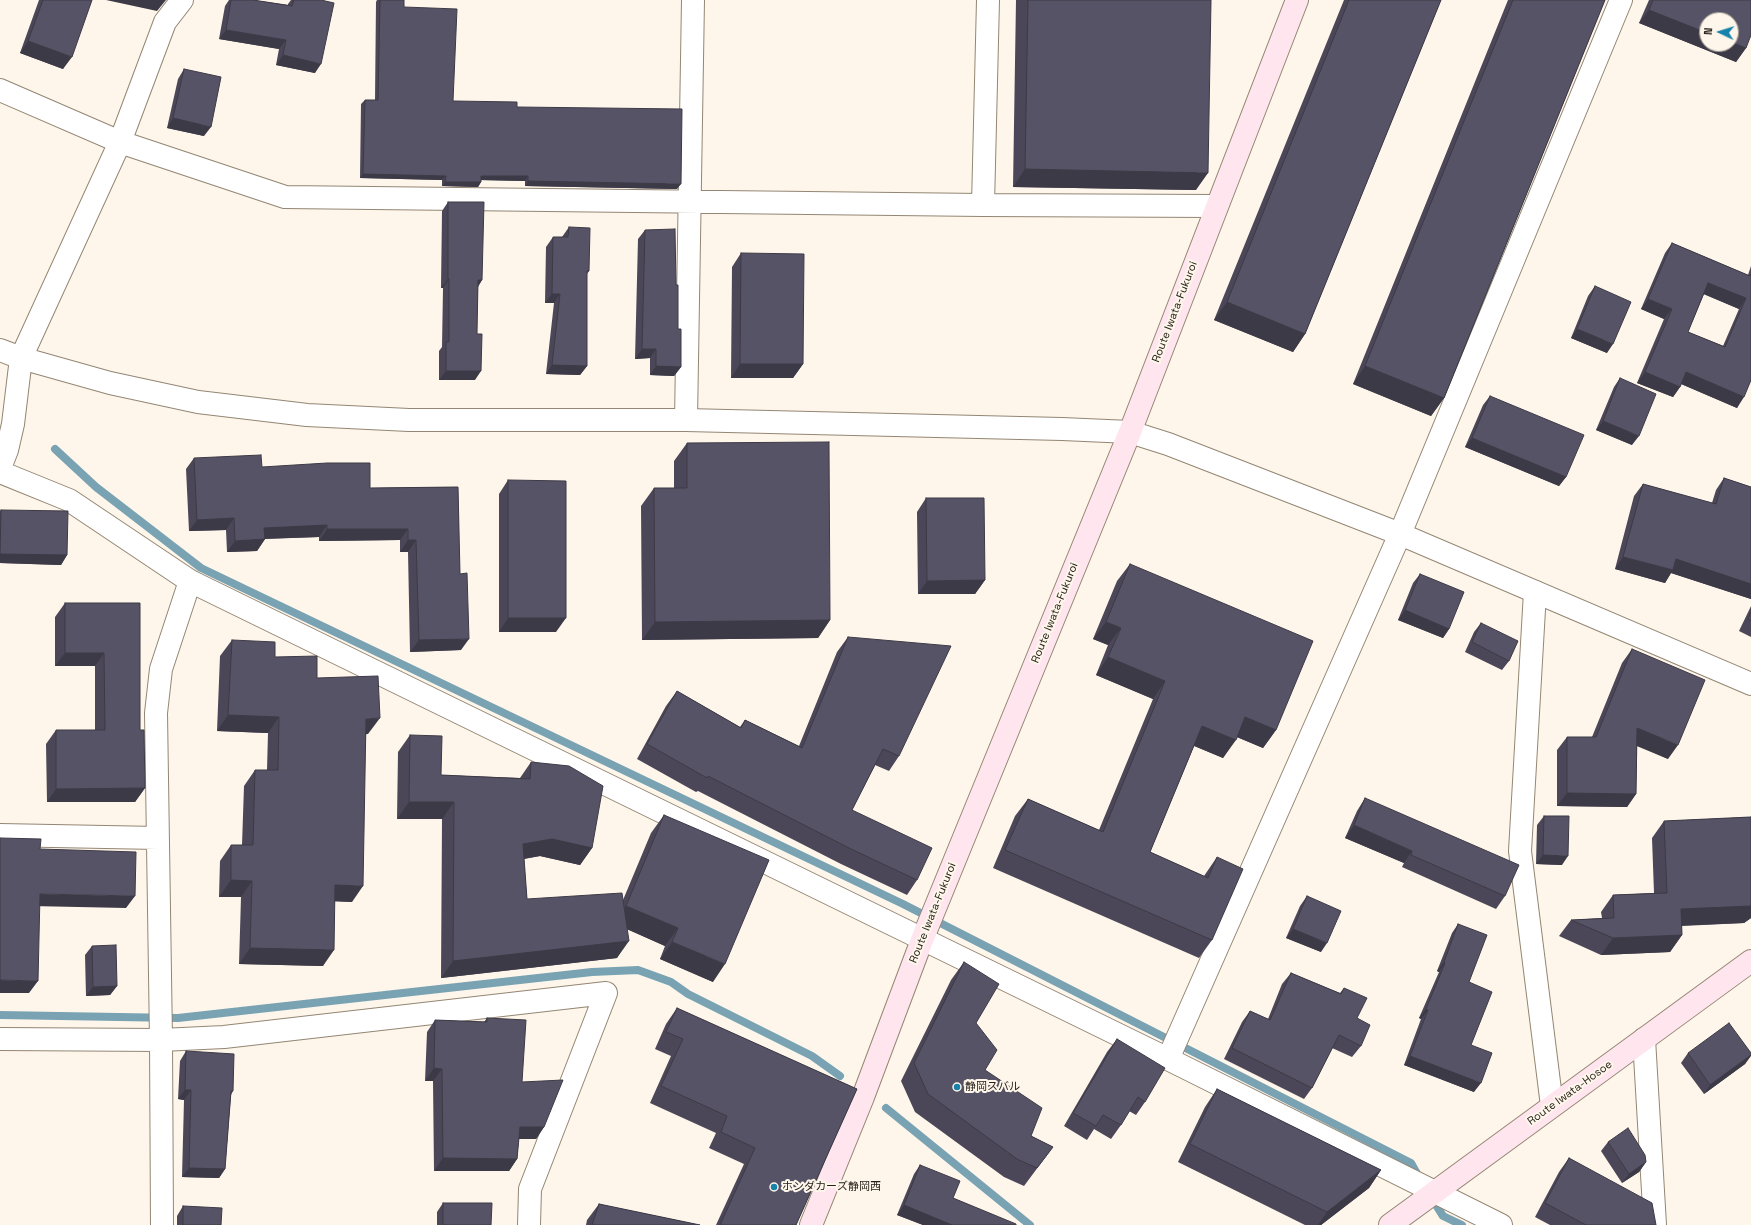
<!DOCTYPE html>
<html>
<head>
<meta charset="utf-8">
<style>
  body { margin:0 }
  #map { position:relative; width:1751px; height:1225px; overflow:hidden; background:#fef6ea; font-family:"Space Grotesk",sans-serif }
  canvas { display:block }
  .north { position:absolute; left:1699px; top:12px; width:40px; height:40px; box-sizing:border-box; background:#fef6ea; border:1px solid #a8a197; border-radius:50%; rotate:274deg; font-size:11px; font-weight:700; line-height:16px; text-align:center; color:#26211a }
  .north::after { content:''; display:block; margin:auto; width:14px; height:18px; background:#1783ab; clip-path:polygon(50% 0,100% 100%,50% 72%,0 100%) }
</style>
</head>
<body>
<div id="map">
<canvas width="1751" height="1225"></canvas>
<div class="north">N</div>
</div>
<script>
const g = document.querySelector('canvas').getContext('2d');
g.lineJoin = 'round';
const poly = rows => new Path2D(rows.map(r => 'M' + r).join(''));
function trace(path, color, width, dash) { g.strokeStyle = color; g.lineWidth = width; g.lineCap = dash ? 'butt' : 'round'; g.setLineDash(dash || []); g.stroke(path); }
function paint(path, color) { g.fillStyle = color; g.fill(path, 'evenodd'); }
function label(font, color, halo, rows, align = 'center') {
  g.font = font + ' "Space Grotesk","Noto Sans JP",sans-serif'; g.lineWidth = 4; g.setLineDash([]); g.textBaseline = 'middle'; g.strokeStyle = halo; g.fillStyle = color; for (const [text, x, y, turn = 0] of rows) {
    g.save(); g.translate(x, y); g.rotate((+turn || 0) * Math.PI / 180); g.textAlign = isNaN(turn) ? turn : align; if (halo) g.strokeText(text, 0, 0); g.fillText(text, 0, 0); g.restore();
  }
}
trace(poly([
  [55,449,96,487,201,568,903,904,1411,1163,1420,1179],
  [0,1015,178,1018,592,972,638,970,671,982,688,994,812,1056,840,1076],
  [886,1108,1030,1225],
  [1431,1197,1443,1216,1462,1225]
]), '#79a2b3', 8);
const minor = poly([
  [0,90,120,142,285,197,983,205,1216,206],
  [983,205,988,0],
  [21,358,120,142,165,22,182,0],
  [686,420,693,0],
  [1535,592,1520,851,1552,1106],
  [0,835,158,838],
  [0,1039,161,1040,224,1037,606,993,530,1189,529,1225],
  [1644,1039,1655,1225],
  [1168,1059,1400,534,1621,0],
  [162,1225,161,1040,156,713,161,669,190,581]
]);
const tertiary = poly([
  [0,350,21,358,110,383,198,402,307,415,409,420,686,420,1062,429,1130,432,1168,444,1400,534,1751,684],
  [0,468,7,450,13,424,21,358],
  [0,472,69,500,190,581,1168,1059,1501,1225]
]);
const secondary = poly([
  [811,1225,863,1097,922,940,1130,432,1297,0],
  [1390,1225,1751,961]
]);
trace(minor, '#938674', 24);
trace(tertiary, '#938674', 24);
trace(secondary, '#938674', 24);
trace(minor, '#fff', 22);
trace(tertiary, '#fff', 22);
trace(secondary, '#ffe5ee', 22);
paint(poly([
  [39,0,92,0,63,69,20,53],
  [229,0,253,0,288,5,288,4,291,0,321,0,315,73,276,65,279,49,219,39,225,6],
  [377,0,404,0,404,7,453,101,517,107,677,189,525,186,525,181,481,180,481,182,478,187,442,186,442,180,360,178,361,104,365,100,375,100,376,2],
  [1016,0,1211,0,1196,190,1013,187],
  [1344,0,1441,0,1305,334,1293,352,1214,320],
  [1508,0,1605,0,1444,398,1431,416,1353,384],
  [1649,0,1751,0,1746,48,1736,62,1639,23],
  [184,69,204,136,167,128,178,79],
  [448,202,482,280,478,287,475,380,439,380,439,351,442,347,443,288,441,288,442,211],
  [569,227,589,271,587,274,587,366,580,375,546,374,554,303,545,303,546,247,553,237,562,237],
  [645,230,676,285,678,329,681,367,674,376,650,375,650,358,635,359,638,239],
  [1672,243,1748,275,1751,266,1751,380,1737,408,1681,384,1680,387,1673,397,1637,383,1664,319,1641,309,1665,253],
  [1704,294,1739,309,1723,346,1688,332],
  [741,253,803,364,793,378,731,378,732,267],
  [1595,286,1607,353,1571,338,1588,296],
  [1620,378,1632,445,1596,430,1614,387],
  [1490,396,1566,477,1559,486,1465,447,1483,405],
  [687,443,830,620,818,638,642,640,641,506,654,488,674,488,674,461],
  [194,458,262,467,370,488,458,487,461,650,410,652,408,552,400,552,400,540,319,541,319,537,265,539,257,551,227,552,226,530,189,531,186,469],
  [1724,478,1751,487,1751,599,1671,573,1665,583,1615,569,1634,496,1643,484,1712,503,1716,490],
  [508,480,556,632,499,632,499,494],
  [926,498,985,580,975,594,918,594,917,512],
  [1,510,67,555,61,565,0,563,0,511],
  [1130,564,1276,730,1263,748,1237,737,1223,758,1194,746,1150,852,1204,876,1217,857,1212,940,1199,958,993,868,1015,816,1028,799,1099,830,1153,699,1096,675,1108,645,1093,639,1117,581],
  [1420,574,1449,629,1443,638,1398,620,1413,583],
  [65,603,140,603,140,730,145,788,135,802,47,802,46,744,56,730,95,730,95,666,55,666,55,617],
  [1751,606,1751,637,1739,631],
  [1481,623,1509,661,1502,670,1465,652,1474,632],
  [848,637,899,756,889,771,875,765,852,810,917,880,907,895,841,864,698,791,696,792,637,759,666,706,677,691,740,727,745,720,799,746,837,652],
  [232,640,275,657,317,678,368,734,366,734,352,902,335,901,323,966,239,964,241,897,219,897,220,861,231,845,242,845,244,786,255,770,267,770,268,733,217,731,220,656],
  [1632,649,1668,759,1637,745,1636,794,1627,807,1557,806,1557,750,1567,737,1592,737,1622,663],
  [410,735,441,775,520,778,531,762,592,848,580,865,540,856,524,859,527,899,623,900,651,833,664,815,713,982,660,959,665,946,627,929,617,958,441,978,442,819,397,819,398,752],
  [1365,798,1505,896,1496,909,1402,867,1404,863,1345,838,1357,811],
  [1544,816,1562,865,1536,864,1537,825],
  [1751,817,1751,918,1744,923,1682,926,1682,935,1670,952,1601,955,1559,936,1571,920,1602,918,1601,912,1613,895,1654,893,1652,838,1664,821],
  [1307,896,1321,952,1286,938,1300,906],
  [1458,924,1469,982,1471,1045,1474,1092,1404,1065,1421,1019,1419,1018,1439,972,1437,971,1452,933],
  [92,946,117,986,110,995,86,996,85,955],
  [964,962,985,1070,1031,1136,1053,1147,1024,1186,1004,1177,915,1112,901,1081,951,980],
  [1291,973,1340,993,1344,988,1357,1018,1361,1046,1352,1057,1332,1048,1312,1088,1304,1099,1224,1059,1242,1022,1250,1011,1268,1019,1282,984],
  [677,1008,857,1089,796,1225,716,1225,744,1164,709,1148,716,1133,650,1103,671,1056,655,1049,666,1024],
  [487,1018,522,1082,544,1127,536,1139,519,1139,517,1159,509,1171,434,1171,433,1081,425,1081,427,1032,435,1020,484,1022],
  [1117,1039,1145,1102,1136,1115,1129,1111,1121,1125,1111,1139,1094,1129,1087,1140,1064,1126,1107,1052],
  [186,1051,233,1091,231,1095,225,1169,219,1178,182,1177,184,1100,178,1099,180,1061],
  [1688,1053,1751,1053,1751,1056,1745,1064,1704,1094,1681,1063],
  [1217,1089,1381,1170,1369,1188,1321,1225,1305,1225,1178,1162,1205,1107],
  [1608,1142,1646,1162,1639,1172,1622,1183,1601,1151],
  [1569,1158,1656,1225,1550,1225,1535,1217,1559,1172],
  [920,1165,953,1198,1016,1225,923,1225,897,1215,914,1174],
  [443,1203,491,1225,437,1225,437,1212],
  [599,1204,700,1225,586,1225,587,1220],
  [183,1206,221,1225,177,1225,177,1216]
]), '#4b4758');
paint(poly([
  [106,0,166,0,157,11],
  [1649,10,1707,33,1707,44,1731,44,1731,42,1746,48,1736,62,1639,23],
  [226,30,286,40,279,49,219,39],
  [28,41,72,57,63,69,20,53],
  [283,55,321,64,315,73,276,65],
  [173,118,211,127,204,136,167,128],
  [1025,169,1208,173,1196,190,1013,187],
  [363,174,446,176,442,180,360,178],
  [481,176,528,176,525,181,478,180],
  [528,181,681,184,677,189,525,186],
  [445,182,481,182,478,187,442,186],
  [448,279,449,279,443,288,441,288],
  [478,280,482,280,476,289],
  [1708,283,1746,298,1739,309,1701,293],
  [552,294,560,294,554,303,545,303],
  [1648,299,1672,309,1664,319,1641,309],
  [1227,302,1305,334,1293,352,1214,320],
  [1577,329,1613,344,1607,353,1571,338],
  [642,349,656,349,650,358,635,359],
  [740,364,803,364,793,378,731,378],
  [552,365,587,366,580,375,546,374],
  [656,366,681,367,674,376,650,375],
  [1365,366,1444,398,1431,416,1353,384],
  [446,371,481,371,475,380,439,380],
  [1645,372,1680,387,1673,397,1637,383],
  [1686,372,1744,397,1737,408,1679,383],
  [1603,421,1639,436,1632,445,1596,430],
  [1472,438,1566,477,1559,486,1465,447],
  [234,518,226,530,189,531,197,520],
  [327,525,319,537,256,539,264,528],
  [327,529,408,529,400,540,319,541],
  [265,539,257,551,227,552,235,541],
  [408,540,416,540,408,552,400,552],
  [0,554,67,555,61,565,0,563],
  [1623,557,1676,559,1751,584,1751,599,1671,573,1665,583,1615,569],
  [985,580,975,594,918,594,927,581],
  [1405,610,1449,629,1443,638,1398,620],
  [508,618,566,618,556,632,499,632],
  [830,620,818,638,642,640,655,622],
  [1106,622,1121,628,1108,645,1093,639],
  [469,639,461,650,410,652,419,640],
  [65,653,104,653,95,666,55,666],
  [1108,657,1165,681,1153,699,1096,675],
  [228,715,279,717,268,733,217,731],
  [1245,717,1276,730,1263,748,1232,735],
  [380,718,368,734,355,735,366,719],
  [1202,726,1236,740,1223,758,1190,744],
  [1637,728,1678,745,1668,759,1627,742],
  [145,788,135,802,47,802,56,789],
  [1567,793,1636,794,1627,807,1557,806],
  [409,802,454,802,442,819,397,819],
  [1354,825,1412,851,1404,863,1345,838],
  [552,839,592,848,580,865,540,856,511,861,523,844],
  [1543,855,1568,856,1562,865,1536,864],
  [231,880,252,881,241,897,219,897],
  [335,885,363,886,352,902,324,901],
  [40,894,135,896,126,908,31,906],
  [626,906,678,928,665,946,613,923],
  [1751,906,1751,918,1744,923,1669,926,1681,909],
  [1293,929,1327,943,1321,952,1286,938],
  [1682,935,1670,952,1601,955,1613,938],
  [629,941,617,958,441,978,453,961],
  [672,942,725,964,713,982,660,959],
  [250,948,334,950,323,966,239,964],
  [1444,962,1445,963,1439,972,1437,971],
  [0,980,38,981,29,993,0,993],
  [117,986,110,995,86,996,93,987],
  [1426,1009,1428,1010,1421,1019,1419,1018],
  [1751,1055,1745,1064,1704,1094,1710,1085],
  [1410,1056,1481,1083,1474,1092,1404,1065],
  [434,1068,442,1069,433,1081,425,1081],
  [185,1090,191,1090,184,1100,178,1099],
  [520,1127,544,1127,536,1139,512,1139],
  [443,1158,517,1159,509,1171,434,1171],
  [1646,1162,1639,1172,1622,1183,1629,1174],
  [189,1168,225,1169,219,1178,182,1177],
  [1381,1170,1369,1188,1321,1225,1318,1225,1327,1212],
  [904,1205,952,1225,923,1225,897,1215]
]), '#3d3a47');
const building = poly([
  [43,0,92,0,72,57,28,41,43,0],
  [231,0,253,0,292,6,294,0,321,0,334,3,321,64,283,55,286,40,226,30,231,0],
  [380,0,404,0,404,7,457,9,453,101,517,102,517,107,682,109,681,184,528,181,528,176,481,176,481,182,445,182,446,176,363,174,365,100,378,100,380,0],
  [1028,0,1211,0,1208,173,1025,169,1028,0],
  [1349,0,1441,0,1305,334,1227,302,1349,0],
  [1513,0,1605,0,1444,398,1365,366,1513,0],
  [1653,0,1751,0,1751,35,1746,48,1731,42,1731,20,1707,20,1707,33,1649,10,1653,0],
  [184,69,221,77,211,127,173,118,184,69],
  [448,202,484,202,482,280,478,280,477,334,482,334,481,371,446,371,446,342,449,342,449,279,448,279,448,202],
  [569,227,590,228,589,271,587,271,587,366,552,365,560,294,552,294,553,237,568,237,569,227],
  [675,229,676,285,678,285,678,329,681,329,681,367,656,366,656,349,642,349,645,230,675,229],
  [1672,243,1750,276,1751,275,1751,380,1744,397,1686,372,1680,387,1645,372,1672,309,1648,299,1672,243],
  [1708,283,1746,298,1725,347,1688,332,1708,283],
  [741,253,804,254,803,364,740,364,741,253],
  [1595,286,1631,302,1613,344,1577,329,1595,286],
  [1620,378,1656,394,1639,436,1603,421,1620,378],
  [1490,396,1584,435,1566,477,1472,438,1490,396],
  [829,442,830,620,655,622,654,488,687,488,687,443,829,442],
  [261,455,262,467,327,463,370,463,370,488,458,487,460,574,467,573,469,639,419,640,416,540,408,540,408,529,327,529,327,525,264,528,265,539,235,541,234,518,197,520,194,458,261,455],
  [1724,478,1751,487,1751,584,1676,559,1673,570,1623,557,1643,484,1716,504,1724,478],
  [508,480,566,481,566,618,508,618,508,480],
  [926,498,984,498,985,580,927,581,926,498],
  [1,510,68,511,67,555,0,554,1,510],
  [1130,564,1313,641,1276,730,1245,717,1236,740,1202,726,1150,852,1208,878,1217,857,1243,869,1212,940,1005,850,1028,799,1103,832,1165,681,1108,657,1121,628,1106,622,1130,564],
  [1420,574,1464,592,1449,629,1405,610,1420,574],
  [65,603,140,603,140,730,144,730,145,788,56,789,56,730,105,730,104,653,65,653,65,603],
  [1751,612,1751,621,1748,619,1751,612],
  [1481,623,1518,641,1509,661,1472,642,1481,623],
  [848,637,951,646,899,756,883,749,852,810,932,848,917,880,851,849,708,776,707,778,647,744,677,691,741,728,745,720,802,748,848,637],
  [232,640,275,642,275,657,317,656,317,678,378,676,380,718,366,719,363,886,335,885,334,950,250,948,252,881,231,880,231,845,253,845,255,770,278,770,279,717,228,715,232,640],
  [1632,649,1705,680,1678,745,1637,728,1636,794,1567,793,1567,737,1596,737,1632,649],
  [410,735,442,736,441,775,530,779,531,762,569,766,603,786,592,848,552,839,523,844,527,899,622,893,629,941,453,961,454,802,409,802,410,735],
  [1365,798,1519,865,1505,896,1411,855,1412,851,1354,825,1365,798],
  [664,815,769,860,725,964,672,942,678,928,626,906,664,815],
  [1544,816,1569,816,1568,856,1543,855,1544,816],
  [1751,817,1751,906,1681,909,1682,935,1613,938,1571,920,1614,918,1613,895,1667,893,1664,821,1751,817],
  [0,838,41,839,40,849,136,852,135,896,40,894,38,981,0,980,0,838],
  [1307,896,1341,911,1327,943,1293,929,1307,896],
  [1458,924,1487,935,1469,982,1492,992,1471,1045,1492,1053,1481,1083,1410,1056,1428,1010,1426,1009,1445,963,1444,962,1458,924],
  [116,945,117,986,93,987,92,946,116,945],
  [964,962,999,984,976,1023,997,1050,985,1070,1042,1108,1031,1136,1053,1147,1037,1168,1017,1159,928,1094,914,1063,964,962],
  [1291,973,1341,994,1344,988,1367,998,1357,1018,1370,1025,1361,1046,1339,1035,1312,1088,1232,1048,1250,1011,1270,1020,1291,973],
  [677,1008,857,1089,796,1225,720,1225,755,1148,721,1132,727,1116,661,1086,683,1039,666,1032,677,1008],
  [487,1018,526,1020,522,1082,563,1080,544,1127,520,1127,517,1159,443,1158,442,1069,434,1068,435,1020,487,1022,487,1018],
  [1729,1023,1751,1053,1751,1055,1710,1085,1688,1053,1729,1023],
  [1117,1039,1165,1068,1145,1102,1138,1097,1121,1125,1103,1115,1096,1126,1073,1113,1117,1039],
  [186,1051,234,1054,233,1091,231,1091,225,1169,189,1168,191,1090,185,1090,186,1051],
  [1217,1089,1381,1170,1327,1212,1190,1144,1217,1089],
  [1628,1128,1645,1155,1646,1162,1629,1174,1608,1142,1628,1128],
  [1569,1158,1652,1203,1656,1225,1586,1225,1545,1203,1569,1158],
  [920,1165,960,1181,953,1198,1016,1224,1016,1225,952,1225,904,1205,920,1165],
  [443,1203,492,1203,491,1225,443,1225,443,1203],
  [599,1204,700,1225,592,1225,599,1204],
  [183,1206,222,1208,221,1225,183,1225,183,1206]
]);
paint(building, '#575366');
trace(building, '#3d3a47', 1);
for (const [x, y, r, color] of [
  [957,1087,4,"#1783ab"],
  [774,1187,4,"#1783ab"]
]) { const dot = new Path2D(); dot.arc(x, y, r, 0, 2 * Math.PI); g.fillStyle = color; g.fill(dot); trace(dot, '#fef6ea', 1.5); }
label('11px', '#26211a', '#fef6ea', [
  ["Route Iwata-Fukuroi",1175,312,-69],
  ["Route Iwata-Fukuroi",1055,613,-68],
  ["Route Iwata-Fukuroi",933,913,-68],
  ["Route Iwata-Hosoe",1570,1093,-36]
]);
label('11px', '#26211a', '#fef6ea', [
  ["静岡スバル",965,1087],
  ["ホンダカーズ静岡西",782,1187]
], 'left');
</script>
</body>
</html>
